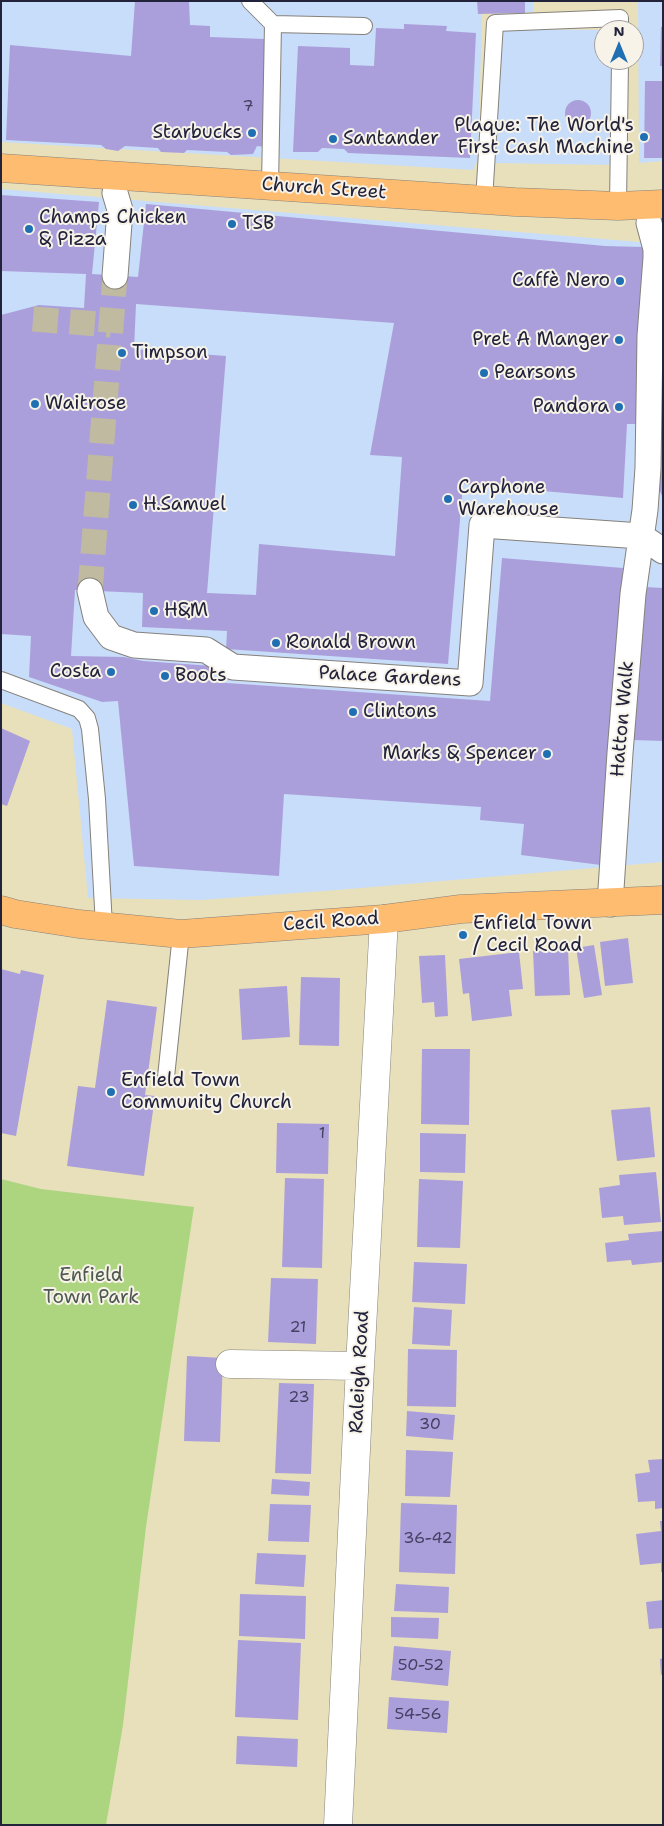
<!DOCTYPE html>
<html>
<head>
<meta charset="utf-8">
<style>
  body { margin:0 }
  #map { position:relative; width:664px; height:1826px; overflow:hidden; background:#e8e0bb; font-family:"Shantell Sans",sans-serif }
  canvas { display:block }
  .frame { position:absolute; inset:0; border:2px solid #22223b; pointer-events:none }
  .north { position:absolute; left:594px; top:20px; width:50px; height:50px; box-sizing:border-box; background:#f7f3e8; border:1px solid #a29fa3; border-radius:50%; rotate:0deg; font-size:14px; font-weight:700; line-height:20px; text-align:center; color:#22223b }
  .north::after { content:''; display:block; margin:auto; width:18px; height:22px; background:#1f6fb2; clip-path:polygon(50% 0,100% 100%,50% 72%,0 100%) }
</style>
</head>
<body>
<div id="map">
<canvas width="664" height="1826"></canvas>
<div class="frame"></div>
<div class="north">N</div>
</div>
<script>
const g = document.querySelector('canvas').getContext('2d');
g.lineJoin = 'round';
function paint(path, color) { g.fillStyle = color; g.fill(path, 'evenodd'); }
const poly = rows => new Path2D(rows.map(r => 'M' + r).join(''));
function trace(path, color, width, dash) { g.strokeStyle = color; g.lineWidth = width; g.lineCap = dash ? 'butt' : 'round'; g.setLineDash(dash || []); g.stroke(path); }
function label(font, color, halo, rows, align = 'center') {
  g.font = font + ' "Shantell Sans",sans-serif'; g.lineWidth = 4; g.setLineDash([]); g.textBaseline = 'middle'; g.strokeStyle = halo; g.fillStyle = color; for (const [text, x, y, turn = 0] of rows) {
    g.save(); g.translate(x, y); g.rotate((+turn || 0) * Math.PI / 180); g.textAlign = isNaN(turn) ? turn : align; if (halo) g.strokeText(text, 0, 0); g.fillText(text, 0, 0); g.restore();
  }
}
paint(poly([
  [1,1,534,1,533,12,482,12,478,159,473,170,1,142],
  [638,1,663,1,663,161,639,163],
  [495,29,604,30,604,60,615,60,614,165,493,163],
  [1,189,663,244,663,862,337,890,201,900,88,898,72,729,1,703]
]), '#c8ddf9');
paint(poly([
  [1,1179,41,1189,194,1207,146,1527,123,1725,106,1825,1,1825]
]), '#add580');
paint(poly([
  [135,1,189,1,190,25,210,26,210,37,265,39,266,147,257,146,253,154,231,155,227,152,187,150,184,153,161,152,158,148,125,146,118,151,106,149,101,145,6,140,10,45,131,56],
  [477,1,525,1,525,13,478,14],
  [404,24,447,26,446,31,476,33,470,158,348,153,344,149,322,148,318,152,293,152,298,46,350,48,350,65,374,66,376,28,404,29],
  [661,27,663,27,663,66,660,66],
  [645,81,663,81,663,158,644,158],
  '565 113a13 13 0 1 1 26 0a13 13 0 1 1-26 0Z',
  [1,195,99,202,92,274,138,277,146,204,605,246,643,247,643,336,637,336,641,424,627,424,623,498,463,484,448,664,226,649,227,631,142,627,143,593,75,590,71,656,124,657,143,661,212,666,212,682,490,701,502,558,623,568,601,865,521,855,524,824,480,820,481,807,284,794,279,876,134,866,118,701,102,702,29,677,31,636,1,634,1,315,39,305,84,308,86,274,1,271],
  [136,304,394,323,370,455,402,457,395,556,259,544,256,595,207,593,226,356,134,349],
  [657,343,663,345,663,498,658,487],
  [645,587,663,588,663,741,634,740],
  [1,728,30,741,7,806,1,804],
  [628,938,633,983,605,986,600,942],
  [594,945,602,995,584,998,576,948],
  [568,949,570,995,535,996,533,951],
  [519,952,523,989,509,990,512,1016,472,1021,469,993,463,994,459,959],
  [445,955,448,1016,435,1017,434,1002,422,1003,419,956],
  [1,969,20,974,21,970,44,975,16,1136,1,1133],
  [301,977,340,978,339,1046,299,1045],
  [287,986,290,1037,242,1040,239,989],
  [107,1000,157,1007,145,1095,155,1096,144,1176,67,1166,78,1086,95,1088],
  [422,1049,470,1049,469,1125,421,1124],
  [650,1107,655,1157,617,1161,611,1110],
  [277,1123,329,1124,328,1174,276,1173],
  [420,1133,466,1134,465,1173,420,1172],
  [656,1172,661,1222,624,1225,623,1216,602,1218,599,1188,620,1185,619,1175],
  [285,1178,324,1179,322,1268,282,1267],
  [419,1179,463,1181,460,1248,417,1247],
  [663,1231,663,1262,632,1265,631,1260,607,1262,605,1243,629,1240,628,1234],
  [414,1262,467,1264,465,1304,412,1302],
  [271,1278,318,1279,316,1344,268,1342],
  [414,1307,452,1310,450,1346,412,1344],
  [408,1349,457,1350,456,1407,407,1406],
  [187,1356,223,1358,220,1442,184,1441],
  [279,1383,314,1384,311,1474,275,1473],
  [407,1411,455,1415,453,1440,406,1436],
  [406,1450,453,1452,450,1497,405,1496],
  [663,1459,663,1508,655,1509,655,1501,638,1502,635,1474,650,1472,648,1460],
  [272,1479,310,1482,309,1496,271,1494],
  [401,1503,457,1505,455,1574,399,1572],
  [270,1504,311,1505,309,1542,268,1541],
  [660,1521,663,1521,663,1572,661,1572,661,1563,640,1565,636,1534,661,1531],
  [257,1553,306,1555,304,1587,255,1584],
  [396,1584,449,1587,448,1613,394,1611],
  [240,1594,306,1596,305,1639,239,1636],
  [663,1600,663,1628,649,1629,646,1602],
  [391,1617,439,1618,438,1639,391,1637],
  [238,1640,301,1643,298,1720,235,1717],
  [394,1646,451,1651,448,1686,391,1680],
  [663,1658,663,1674,661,1675,660,1659],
  [389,1697,449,1701,447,1733,387,1729],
  [237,1736,298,1739,297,1767,236,1764]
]), '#ab9fdb');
trace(poly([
  [33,319,111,325],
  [90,591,115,276]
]), '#c0baa1', 25, [25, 12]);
const service = poly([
  [250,1,273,24],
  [270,185,273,24,364,26],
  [484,200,495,23,620,18,620,30],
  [618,206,620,60],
  [1,680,79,709,87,718,90,729,97,799,104,926],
  [166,1077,181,934]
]);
const pedestrian = poly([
  [115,193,120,210,115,276],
  [90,591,96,617,111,637,134,645,206,650,233,667,470,683,482,525,641,536,663,551],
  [610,904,620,753,633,594,645,510,648,468,650,336,656,258,656,249,649,223]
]);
const minor = poly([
  [230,1364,360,1366],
  [338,1825,360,1366,384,919]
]);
const primary = poly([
  [1,168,515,202,618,206,663,204],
  [1,910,15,914,79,924,181,934,384,919,461,909,663,900]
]);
trace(service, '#85817b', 18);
trace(pedestrian, '#85817b', 27);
trace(minor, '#85817b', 29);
trace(primary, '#85817b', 29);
trace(service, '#fff', 16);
trace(pedestrian, '#fff', 25);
trace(minor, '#fff', 28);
trace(primary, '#febc70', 28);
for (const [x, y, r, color] of [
  [252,133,5,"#1f6fb2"],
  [644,137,5,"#1f6fb2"],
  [333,139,5,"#1f6fb2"],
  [232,224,5,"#1f6fb2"],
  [29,229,5,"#1f6fb2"],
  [620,281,5,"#1f6fb2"],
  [619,340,5,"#1f6fb2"],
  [122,353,5,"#1f6fb2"],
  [484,373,5,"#1f6fb2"],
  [35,404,5,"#1f6fb2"],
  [619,407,5,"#1f6fb2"],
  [448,499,5,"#1f6fb2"],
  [133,505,5,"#1f6fb2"],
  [154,611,5,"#1f6fb2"],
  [276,643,5,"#1f6fb2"],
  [111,672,5,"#1f6fb2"],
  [165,676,5,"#1f6fb2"],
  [353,712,5,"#1f6fb2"],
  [547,754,5,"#1f6fb2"],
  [463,935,5,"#1f6fb2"],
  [111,1092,5,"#1f6fb2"]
]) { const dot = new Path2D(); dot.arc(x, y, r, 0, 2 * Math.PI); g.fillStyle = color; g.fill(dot); trace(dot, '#f7f3e8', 2); }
label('16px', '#444163', null, [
  ["7",248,107],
  ["1",322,1134],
  ["21",298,1328],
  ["23",299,1398],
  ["30",430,1425],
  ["36-42",428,1539],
  ["50-52",421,1666],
  ["54-56",418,1715]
]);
label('19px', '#22223b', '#f7f3e8', [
  ["Plaque: The World's",634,126,"right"],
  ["First Cash Machine",634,148,"right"],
  ["Starbucks",242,133,"right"],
  ["Santander",343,139],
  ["Champs Chicken",39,218],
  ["& Pizza",39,240],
  ["TSB",242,224],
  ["Caffè Nero",610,281,"right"],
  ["Pret A Manger",609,340,"right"],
  ["Timpson",132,353],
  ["Pearsons",494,373],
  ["Waitrose",45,404],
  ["Pandora",609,407,"right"],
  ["Carphone",458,488],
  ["Warehouse",458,510],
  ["H.Samuel",143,505],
  ["H&M",164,611],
  ["Ronald Brown",286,643],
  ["Costa",101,672,"right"],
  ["Boots",175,676],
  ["Clintons",363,712],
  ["Marks & Spencer",537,754,"right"],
  ["Enfield Town",473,924],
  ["/ Cecil Road",473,946],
  ["Enfield Town",121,1081],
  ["Community Church",121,1103]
], 'left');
label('19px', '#22223b', '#f7f3e8', [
  ["Church Street",324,189,4],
  ["Palace Gardens",390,677,3],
  ["Hatton Walk",623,719,-85],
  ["Cecil Road",331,922,-4],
  ["Raleigh Road",360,1372,-87]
]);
label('19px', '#4c5850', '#f7f3e8', [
  ["Enfield",91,1276],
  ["Town Park",91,1298]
]);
</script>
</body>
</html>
